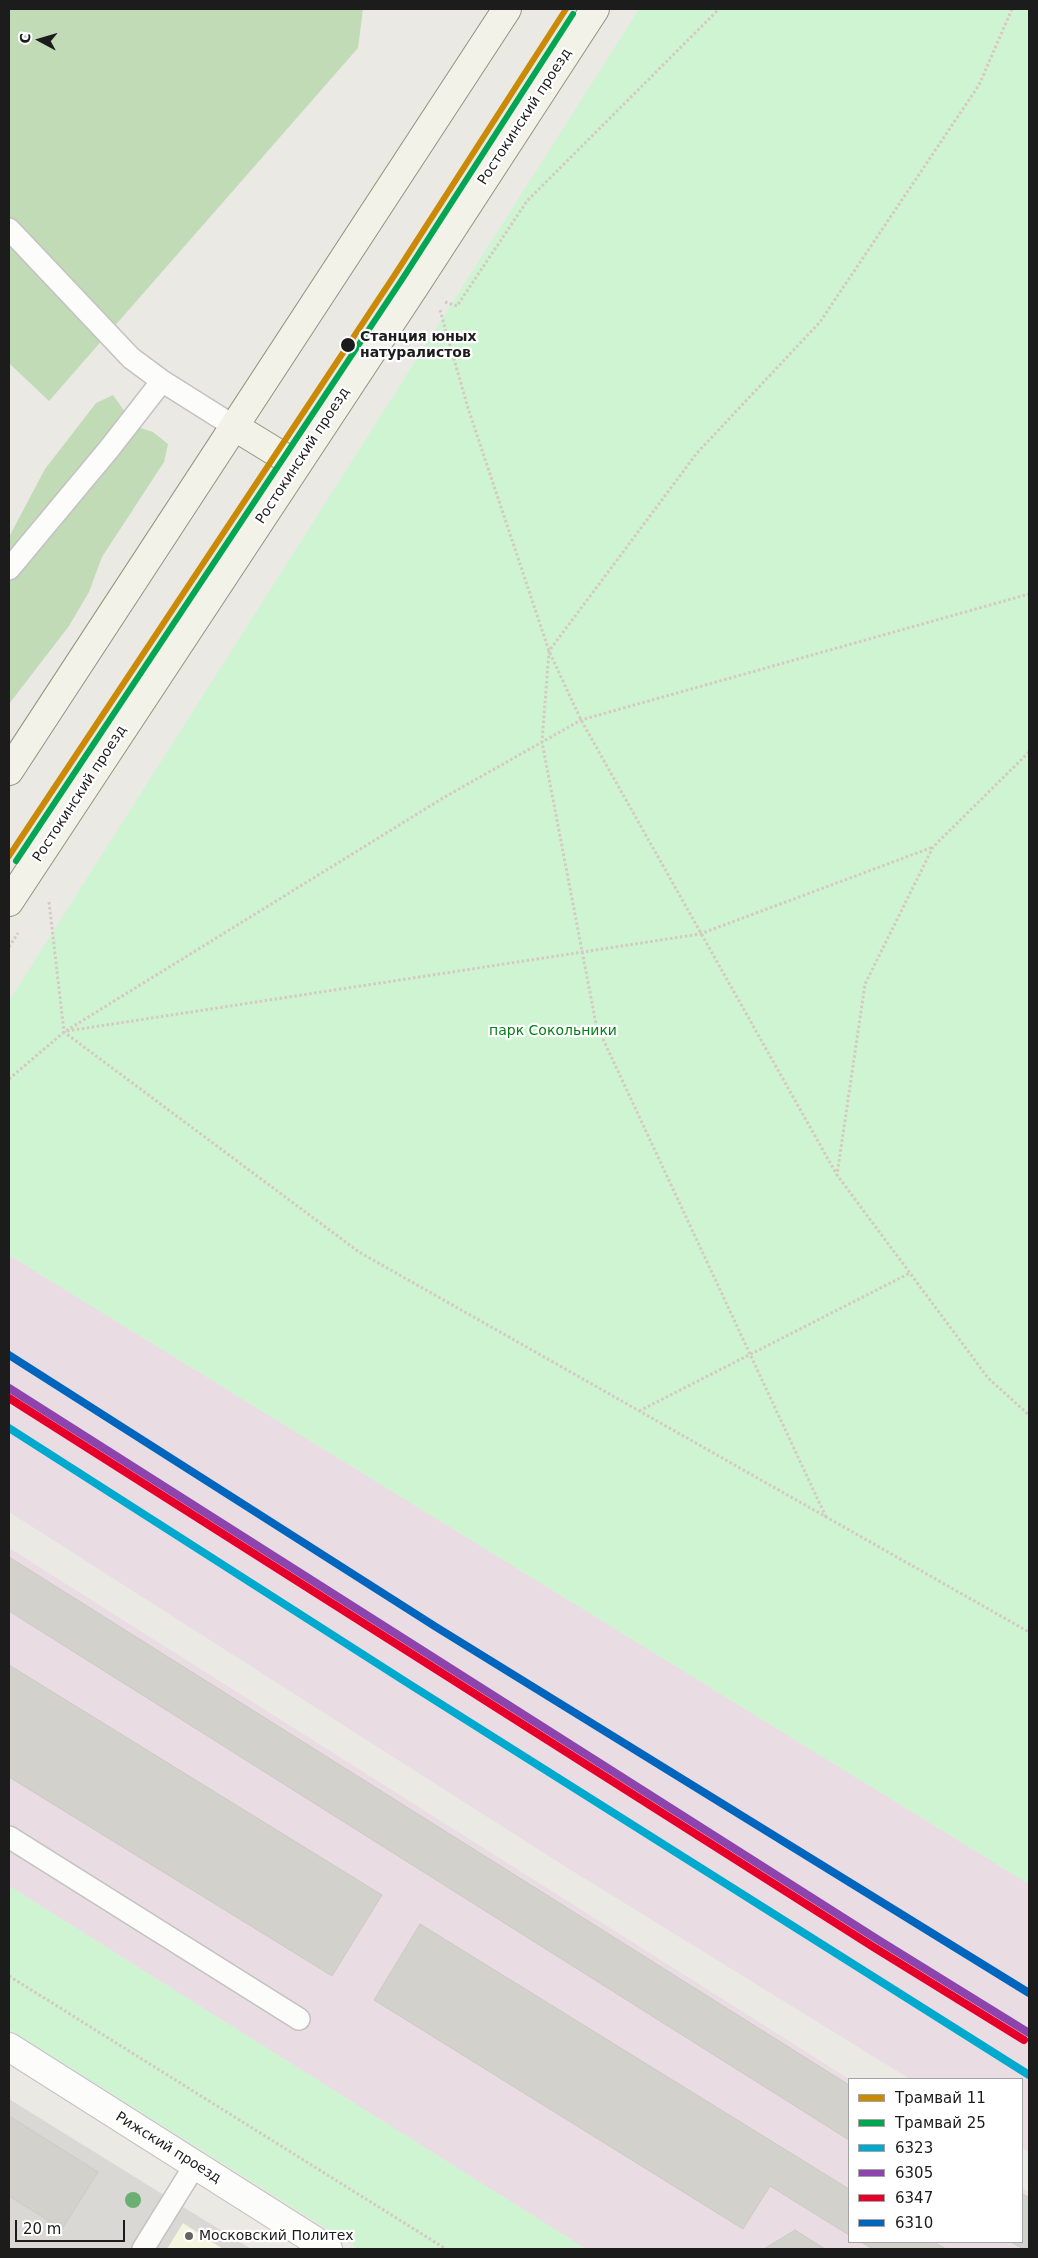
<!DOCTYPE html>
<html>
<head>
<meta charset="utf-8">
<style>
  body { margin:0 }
  #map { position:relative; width:1038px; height:2258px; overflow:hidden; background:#eae9e4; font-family:"DejaVu Sans",sans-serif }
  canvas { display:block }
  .frame { position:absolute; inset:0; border:10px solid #1c1c1c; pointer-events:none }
  .legend { position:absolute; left:848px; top:2078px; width:175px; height:165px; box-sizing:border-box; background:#fff; border:1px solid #a4a4a4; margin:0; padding:6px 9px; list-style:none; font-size:15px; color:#1c1c1c }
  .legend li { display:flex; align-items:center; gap:10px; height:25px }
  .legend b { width:25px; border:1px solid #a4a4a4 }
  .north { position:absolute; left:15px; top:15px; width:50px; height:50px; -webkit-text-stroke:4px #fff; paint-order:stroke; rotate:276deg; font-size:14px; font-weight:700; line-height:20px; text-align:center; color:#1c1c1c }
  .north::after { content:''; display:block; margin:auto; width:18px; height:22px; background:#1c1c1c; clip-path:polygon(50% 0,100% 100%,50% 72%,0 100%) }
  .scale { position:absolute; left:15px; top:2220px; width:110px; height:22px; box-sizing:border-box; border:2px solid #1c1c1c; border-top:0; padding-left:6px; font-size:15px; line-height:18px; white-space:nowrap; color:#1c1c1c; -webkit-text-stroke:4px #fff; paint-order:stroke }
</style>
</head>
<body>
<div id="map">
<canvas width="1038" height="2258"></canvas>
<div class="frame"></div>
<ul class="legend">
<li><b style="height:6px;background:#cb8a06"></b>Трамвай 11</li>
<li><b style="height:6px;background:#00a651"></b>Трамвай 25</li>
<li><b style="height:6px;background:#00a9ce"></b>6323</li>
<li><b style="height:6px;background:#8e44ad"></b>6305</li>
<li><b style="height:6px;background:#e4002b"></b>6347</li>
<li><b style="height:6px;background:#0065bd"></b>6310</li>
</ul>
<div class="north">С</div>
<div class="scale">20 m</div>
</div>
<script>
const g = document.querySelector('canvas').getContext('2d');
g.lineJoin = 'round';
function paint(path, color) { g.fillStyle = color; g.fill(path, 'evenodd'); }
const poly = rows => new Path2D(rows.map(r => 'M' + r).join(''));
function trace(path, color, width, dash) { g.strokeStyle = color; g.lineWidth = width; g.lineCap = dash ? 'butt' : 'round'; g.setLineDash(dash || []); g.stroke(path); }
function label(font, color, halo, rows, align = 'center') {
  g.font = font + ' "DejaVu Sans",sans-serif'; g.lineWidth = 4.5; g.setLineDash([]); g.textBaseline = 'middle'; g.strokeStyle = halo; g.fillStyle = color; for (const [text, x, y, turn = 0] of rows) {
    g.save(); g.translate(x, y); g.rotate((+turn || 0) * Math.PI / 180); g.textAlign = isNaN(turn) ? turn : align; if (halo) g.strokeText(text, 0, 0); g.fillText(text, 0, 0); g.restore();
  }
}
paint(poly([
  [9,2099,251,2249,9,2249]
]), '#d9d8d5');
paint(poly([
  [9,1255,1029,1884,1029,2153,1022,2148,1022,2079,910,2079,566,1867,9,1512],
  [9,1548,849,2079,849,2242,1022,2242,1022,2188,1029,2193,1029,2249,586,2249,9,1886]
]), '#e9dce3');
paint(poly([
  [183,2223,223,2249,167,2249]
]), '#f4f5dd');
paint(poly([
  [9,9,363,9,358,48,49,401,9,363],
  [113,395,135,426,153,432,168,444,164,462,102,557,89,592,69,626,9,704,9,537,45,469,96,403]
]), '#c1dbb7');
paint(poly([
  [639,9,1029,9,1029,1884,9,1255,9,1001],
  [9,1886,586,2249,359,2249,9,2029]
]), '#cff4d2');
const building = poly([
  [9,1557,849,2085,849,2140,9,1611,9,1557],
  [9,1665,382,1895,332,1976,9,1777,9,1665],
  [420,1924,849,2189,849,2235,770,2186,743,2229,374,2000,420,1924],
  [9,2116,98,2172,62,2229,9,2196,9,2116],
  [1022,2193,1029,2198,1029,2249,1023,2249,1011,2242,1022,2242,1022,2193],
  [795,2230,825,2249,764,2249,795,2230],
  [861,2242,934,2242,946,2249,873,2249,861,2242]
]);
paint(building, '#d3d1cc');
trace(building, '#cdcac5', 1);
const service = poly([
  [9,229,131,358,162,381],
  [9,569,109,449,162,381,235,427],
  [9,1837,299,2019],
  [143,2249,195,2165]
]);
const minor = poly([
  [9,2047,328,2249]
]);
const secondary = poly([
  [235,427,297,465],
  [9,771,507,9],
  [9,902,415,286,595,9]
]);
trace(service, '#c3c2c0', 24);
trace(minor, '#c3c2c0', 30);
trace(secondary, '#91947c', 30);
trace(poly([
  [445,302,457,306,527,201,719,9],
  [440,310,468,408,549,651,581,720,837,1175],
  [1029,752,933,847,865,984,837,1175,988,1378,1029,1415],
  [49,902,64,1032,359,1252,1029,1632],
  [9,947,18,933],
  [67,1031,700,934,933,847],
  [9,1079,64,1032,443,798,581,720,1029,594],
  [639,1411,910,1273],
  [826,1517,596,1024,542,742,549,651,697,453,820,322,979,85,1012,9],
  [9,1976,446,2249]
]), '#d6c8c3', 3, [2.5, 2.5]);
trace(service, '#fcfcfb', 21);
trace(minor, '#fcfcfb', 28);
trace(secondary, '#f2f2e8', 28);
trace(poly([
  [9,1428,406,1682,1029,2075]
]), '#00a9ce', 8);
trace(poly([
  [9,1388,880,1941,1029,2033]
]), '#8e44ad', 8);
trace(poly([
  [9,1398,875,1948,1024,2040]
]), '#e4002b', 8);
trace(poly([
  [9,1355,436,1627,1029,1993]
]), '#0065bd', 8);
trace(poly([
  [9,856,396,273,566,9]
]), '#cb8a06', 6);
trace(poly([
  [16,861,403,278,573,14]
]), '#00a651', 6);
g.fillStyle = '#6caf73';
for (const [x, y] of [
  [133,2200]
]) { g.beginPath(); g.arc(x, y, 8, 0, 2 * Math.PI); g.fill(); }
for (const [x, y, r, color] of [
  [348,345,8,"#1c1c1c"],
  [189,2236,5,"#646462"]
]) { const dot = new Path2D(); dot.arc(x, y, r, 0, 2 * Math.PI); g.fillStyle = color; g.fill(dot); trace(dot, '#fff', 2); }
label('14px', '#1c1c1c', '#fff', [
  ["Ростокинский проезд",525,117,-57],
  ["Ростокинский проезд",303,456,-57],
  ["Ростокинский проезд",80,794,-57],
  ["Рижский проезд",168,2148,32]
]);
label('bold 14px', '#1c1c1c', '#fff', [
  ["Станция юных",360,337],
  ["натуралистов",360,353]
], 'left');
label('14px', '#047f17', '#fff', [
  ["парк Сокольники",553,1031]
]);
label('14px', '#1c1c1c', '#fff', [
  ["Московский Политех",199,2236]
], 'left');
</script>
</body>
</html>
